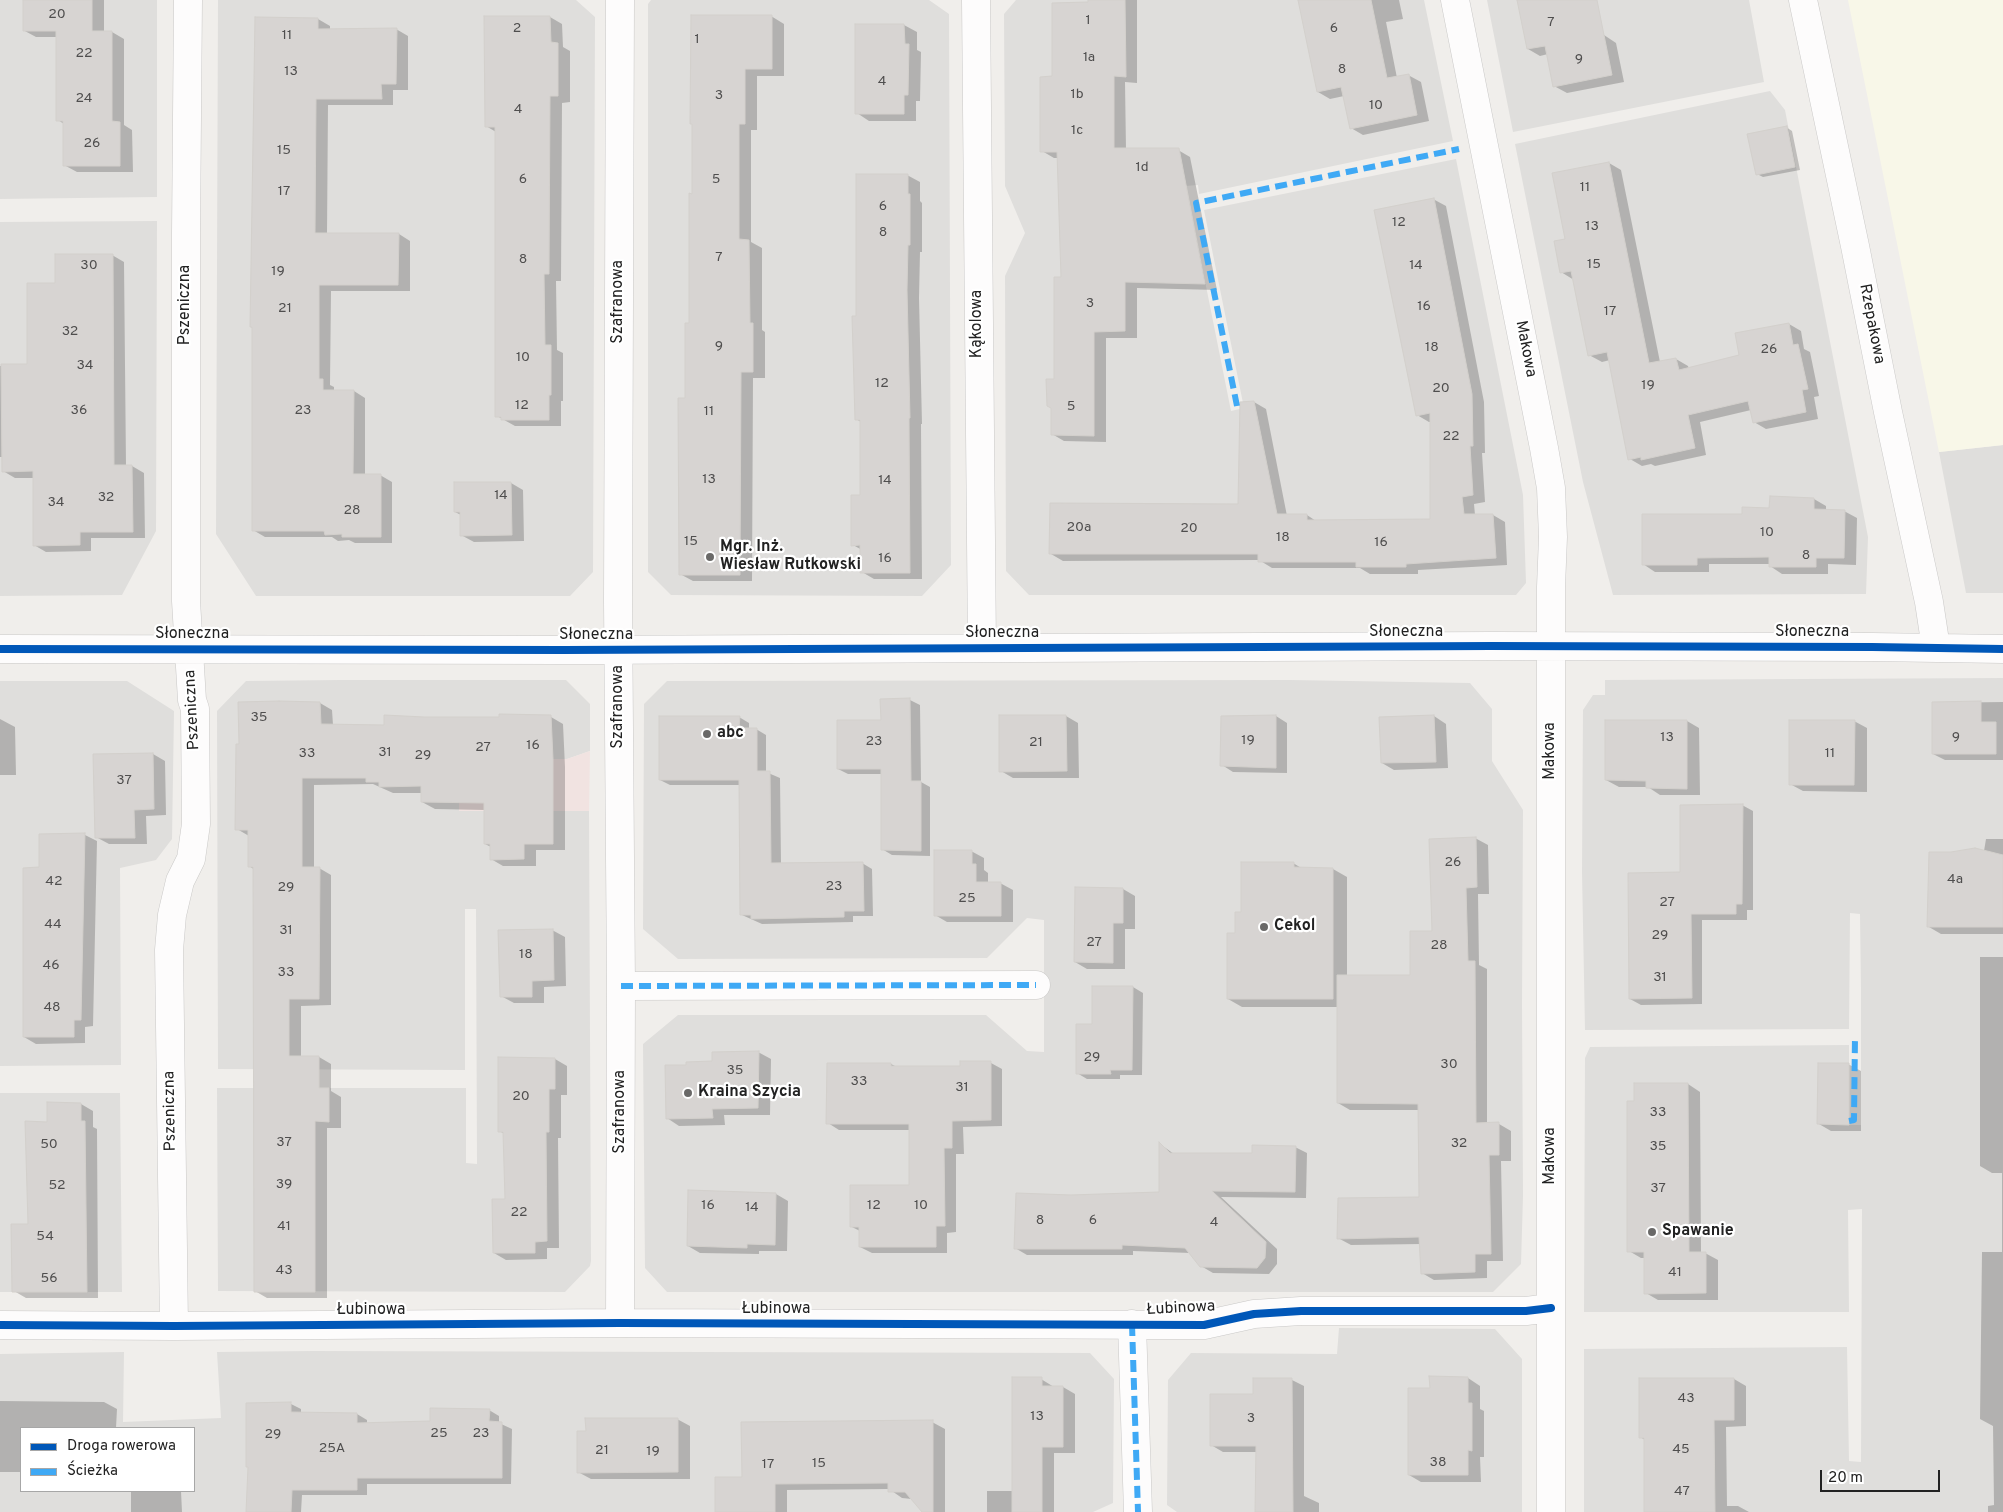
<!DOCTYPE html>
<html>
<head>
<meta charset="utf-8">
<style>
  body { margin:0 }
  #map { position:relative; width:2003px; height:1512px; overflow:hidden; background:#f0eeeb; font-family:Overpass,sans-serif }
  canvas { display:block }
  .legend { position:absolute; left:20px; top:1427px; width:175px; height:65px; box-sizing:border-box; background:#fff; border:1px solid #a7a7a7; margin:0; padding:6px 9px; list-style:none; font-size:15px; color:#222 }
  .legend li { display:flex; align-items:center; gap:10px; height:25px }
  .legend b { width:25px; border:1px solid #a7a7a7 }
  .scale { position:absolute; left:1820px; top:1470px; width:120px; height:22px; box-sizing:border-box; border:2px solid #222; border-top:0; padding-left:6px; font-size:15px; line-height:18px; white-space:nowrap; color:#222; -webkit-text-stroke:4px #fff; paint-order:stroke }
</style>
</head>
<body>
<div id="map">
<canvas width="2003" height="1512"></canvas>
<ul class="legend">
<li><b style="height:6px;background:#0057b8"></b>Droga rowerowa</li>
<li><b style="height:6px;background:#3fa9f5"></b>Ścieżka</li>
</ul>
<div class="scale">20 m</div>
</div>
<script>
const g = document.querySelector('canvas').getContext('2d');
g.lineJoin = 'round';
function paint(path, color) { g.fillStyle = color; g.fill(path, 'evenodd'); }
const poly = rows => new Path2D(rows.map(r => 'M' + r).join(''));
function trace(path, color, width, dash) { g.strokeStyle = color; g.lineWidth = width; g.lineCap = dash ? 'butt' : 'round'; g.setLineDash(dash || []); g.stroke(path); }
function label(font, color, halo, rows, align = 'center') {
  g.font = font + ' Overpass,sans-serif'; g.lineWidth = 4.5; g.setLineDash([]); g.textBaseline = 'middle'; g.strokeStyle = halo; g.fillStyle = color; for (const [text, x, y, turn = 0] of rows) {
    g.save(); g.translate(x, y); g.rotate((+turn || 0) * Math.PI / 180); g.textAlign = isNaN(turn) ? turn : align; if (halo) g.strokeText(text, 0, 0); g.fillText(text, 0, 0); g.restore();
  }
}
paint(poly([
  [0,0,157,0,157,197,0,199],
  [218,0,576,0,595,17,593,572,570,596,256,596,216,534],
  [651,0,929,0,949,14,951,565,922,596,671,595,648,572,648,4],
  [1016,0,1424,0,1453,141,1199,194,1198,185,1186,186,1231,411,1244,408,1204,210,1456,159,1523,495,1526,583,1516,595,1029,595,1006,571,1005,276,1025,233,1005,186,1004,14],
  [1487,0,1749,0,1764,82,1513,132],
  [1770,91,1785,110,1868,537,1866,594,1613,595,1583,482,1515,144],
  [157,221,156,531,122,595,0,596,0,222],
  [2003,445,2003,593,1966,593,1939,452],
  [2003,678,2003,1512,1584,1512,1584,1349,1847,1347,1849,1461,1861,1462,1862,1209,1848,1210,1849,1312,1584,1312,1585,1058,1590,1047,1849,1045,1849,1125,1861,1125,1861,989,1860,914,1850,913,1849,1029,1585,1030,1582,872,1583,710,1593,695,1605,695,1605,680],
  [340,680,566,680,590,704,590,751,567,759,551,759,552,810,589,811,591,1261,590,1266,565,1292,218,1291,217,1088,466,1088,466,1163,477,1164,476,909,465,909,465,1070,218,1069,217,711,246,681],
  [1290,680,1470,683,1492,709,1492,761,1523,810,1522,1004,1523,1196,1521,1264,1493,1292,667,1292,645,1268,643,1044,678,1015,986,1015,1027,1051,1044,1052,1044,920,1027,918,987,958,678,959,643,929,644,704,667,681],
  [0,681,127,681,174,711,172,839,156,860,120,868,121,1065,0,1066],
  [0,1093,120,1093,122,1292,0,1292],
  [1339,1328,1495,1329,1522,1359,1522,1512,1177,1512,1167,1505,1168,1380,1191,1353,1337,1354],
  [313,1351,1090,1353,1114,1379,1113,1503,1093,1512,0,1512,0,1354,124,1352,123,1422,221,1418,217,1352],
  [21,1428,194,1428,194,1491,21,1491]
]), '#dfdedc');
paint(poly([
  [590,751,589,811,459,811,459,779,551,759,567,759]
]), '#f1e3e1');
paint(poly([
  [1848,0,2003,0,2003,445,1939,452]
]), '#f8f7e8');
paint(poly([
  [23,0,104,0,104,32,112,32,124,39,124,125,132,130,133,172,77,172,64,165,64,124,58,120,57,37,36,37,23,30],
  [1090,0,1137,0,1137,83,1125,82,1126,150,1178,150,1190,157,1217,290,1137,288,1137,338,1106,338,1106,442,1064,441,1052,434,1063,278,1058,158,1054,158,1042,151,1053,77,1090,4],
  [1299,0,1399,0,1403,19,1386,22,1397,78,1408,75,1421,82,1429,121,1363,135,1351,128,1344,96,1330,99,1318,92],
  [1518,0,1586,0,1604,35,1616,43,1624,82,1567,93,1554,86,1548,54,1540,56,1528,49],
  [771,16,784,24,784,76,757,76,757,130,751,130,751,242,762,248,762,330,765,332,765,378,753,378,752,581,693,581,680,574,690,324,694,195,693,124],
  [486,17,550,17,562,24,563,47,570,51,570,102,562,103,561,281,556,281,557,350,563,353,563,401,561,401,561,426,515,426,497,416,496,132,486,126],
  [318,19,330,26,330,30,396,29,408,36,408,90,393,90,393,105,328,105,327,234,399,234,410,241,410,291,331,291,330,385,334,387,334,391,354,391,365,398,365,475,380,475,392,482,392,543,355,543,349,540,338,541,332,537,265,537,253,530,253,328,251,327],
  [857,25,904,25,917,32,917,50,921,52,920,101,916,101,916,121,869,121,857,113],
  [1786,127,1792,131,1800,170,1763,177,1757,174],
  [1609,163,1621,170,1660,362,1676,359,1688,366,1689,369,1741,356,1789,324,1801,331,1804,349,1810,352,1819,396,1814,397,1818,419,1766,429,1754,422,1751,410,1700,422,1706,455,1655,466,1651,464,1642,466,1630,459,1610,360,1602,362,1589,355,1574,280,1561,272,1566,240],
  [907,175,920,182,920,201,922,203,922,252,920,252,919,298,922,424,921,424,922,579,874,579,862,572,862,550,853,545,861,497,861,422,856,419,857,317],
  [1433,199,1446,206,1484,402,1485,453,1482,453,1485,502,1474,504,1475,515,1493,515,1505,522,1507,565,1418,570,1418,574,1370,574,1360,568,1272,568,1259,560,1063,561,1051,554,1239,505,1254,402,1266,409,1287,516,1307,515,1316,521,1432,521,1432,422,1429,422,1417,415],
  [112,255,124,262,126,466,132,466,144,473,145,538,91,538,91,551,46,552,34,545,34,478,15,478,3,471,3,457,0,457,0,366,28,365,56,284],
  [511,483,523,490,524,541,474,542,461,535,461,515,455,512],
  [1814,499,1826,506,1826,511,1844,511,1857,518,1856,565,1828,564,1828,574,1782,574,1770,566,1770,564,1709,564,1709,572,1655,572,1643,564,1743,515],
  [910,700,920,705,921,782,930,787,930,856,892,855,882,849,882,774,848,774,838,769,882,721],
  [2003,702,2003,760,1945,760,1933,754,1933,703],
  [320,703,332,710,333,725,385,726,424,718,551,717,563,724,565,767,565,850,536,850,536,866,503,866,491,859,491,847,485,844,485,810,435,809,422,802,422,793,393,793,373,784,314,785,314,868,319,868,331,875,331,1005,301,1006,301,1057,319,1057,331,1064,331,1091,341,1097,341,1128,327,1128,327,1298,267,1298,255,1291,255,870,249,866,249,836,237,829],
  [1066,716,1078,723,1079,778,1013,778,1001,771],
  [1276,716,1287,723,1287,773,1233,772,1222,765],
  [1434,716,1446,724,1448,768,1394,770,1382,763,1381,719],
  [739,717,749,723,749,729,756,729,766,735,766,772,780,778,781,864,862,863,872,869,873,916,853,916,853,922,762,924,742,915,741,785,670,785,660,780],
  [0,719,15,727,16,775,0,775],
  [1687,721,1699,728,1700,795,1660,795,1648,787,1619,787,1606,780],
  [1854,721,1867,728,1867,792,1803,791,1790,784],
  [153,754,165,761,166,815,146,816,147,844,109,844,96,837],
  [1742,805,1753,811,1753,910,1747,910,1747,920,1702,920,1702,1004,1641,1005,1630,999,1681,874],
  [41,835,85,835,97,841,93,1026,85,1027,85,1043,36,1044,24,1037,41,868],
  [1475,838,1488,845,1489,894,1478,894,1479,965,1487,969,1487,1124,1499,1124,1511,1131,1511,1161,1501,1161,1503,1261,1487,1261,1487,1278,1434,1280,1422,1273,1421,1244,1351,1245,1338,1238,1421,1198,1419,1110,1350,1110,1338,1103,1338,1007,1242,1007,1228,999,1237,934,1242,913,1293,863,1303,869,1333,869,1347,877,1347,976,1411,976,1433,933],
  [1986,839,2003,839,2003,934,1941,934,1929,927,1984,851],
  [971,851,984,858,984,870,988,873,988,883,1000,883,1013,890,1013,922,947,922,935,915],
  [1123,889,1135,896,1135,929,1125,929,1125,969,1087,969,1075,962],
  [552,930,565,937,566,986,544,987,544,1003,514,1003,501,996],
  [1980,957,2003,957,2003,1512,1988,1512,1988,1506,1994,1505,1993,1426,1980,1419,1982,1252,2002,1252,2002,1173,1992,1173,1980,1166],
  [1133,987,1143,993,1142,1075,1120,1075,1120,1079,1087,1079,1077,1073,1093,1025],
  [758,1052,771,1059,770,1115,724,1115,725,1125,679,1126,667,1118,687,1066,713,1063],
  [555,1059,567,1066,567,1095,561,1095,561,1138,558,1138,559,1248,547,1248,547,1259,506,1260,494,1253,506,1200,505,1134,499,1131],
  [991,1063,1002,1069,1002,1126,963,1127,964,1154,956,1154,956,1232,947,1233,947,1253,872,1253,860,1247,860,1231,852,1227,910,1186,910,1130,839,1130,828,1123,828,1064,891,1064,897,1067,961,1067],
  [1848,1064,1861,1071,1861,1131,1831,1131,1819,1124],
  [1688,1084,1700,1092,1701,1253,1705,1253,1718,1260,1718,1300,1658,1300,1646,1293,1645,1258,1641,1258,1629,1251,1635,1103],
  [48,1104,81,1104,93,1111,93,1127,97,1129,98,1298,26,1298,14,1291,30,1225,48,1123],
  [1160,1144,1174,1154,1253,1154,1295,1147,1307,1153,1306,1198,1221,1197,1277,1249,1277,1264,1269,1274,1213,1273,1201,1266,1191,1253,1133,1251,1133,1255,1027,1255,1015,1248,1071,1196,1160,1193],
  [776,1194,788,1201,787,1251,759,1251,759,1254,700,1253,688,1246],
  [1468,1378,1480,1386,1480,1409,1484,1411,1484,1457,1480,1457,1481,1482,1421,1482,1409,1475,1431,1389],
  [1041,1379,1054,1387,1063,1387,1075,1394,1075,1453,1054,1453,1054,1512,987,1512,987,1491,1013,1491],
  [1254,1379,1292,1380,1304,1386,1304,1496,1319,1503,1319,1512,1256,1512,1257,1452,1223,1452,1211,1445,1254,1395],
  [1734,1379,1746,1386,1746,1426,1726,1427,1727,1506,1738,1506,1749,1512,1645,1512,1645,1440,1640,1437],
  [0,1401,104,1402,117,1409,116,1428,21,1428,21,1472,0,1472],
  [247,1404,291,1404,301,1409,301,1414,357,1414,367,1420,367,1424,431,1422,489,1410,499,1416,499,1423,512,1429,511,1484,367,1484,367,1495,302,1495,301,1512,247,1512,250,1468],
  [677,1419,690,1426,690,1479,591,1479,578,1472,587,1432],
  [932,1422,945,1429,945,1512,923,1512,912,1499,902,1498,889,1489,787,1490,787,1512,716,1512,743,1479],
  [131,1491,181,1491,182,1512,131,1512]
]), '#0003');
const building = poly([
  [23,0,92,0,92,31,112,31,112,121,120,122,120,166,63,166,63,121,56,121,56,31,23,31,23,0],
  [1088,0,1125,0,1126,77,1114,76,1114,148,1179,148,1205,284,1125,282,1125,331,1094,332,1094,436,1051,435,1051,408,1047,406,1046,379,1054,379,1054,277,1061,277,1057,152,1040,152,1040,77,1052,76,1052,3,1088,2,1088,0],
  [1298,0,1371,0,1387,78,1409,74,1417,115,1350,129,1341,87,1317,92,1298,0],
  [1517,0,1597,0,1612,75,1553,87,1545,46,1527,49,1517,0],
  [691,15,772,15,772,69,745,69,745,124,739,124,739,239,749,240,750,323,753,323,753,372,741,372,740,575,679,575,678,398,685,398,685,323,689,323,689,193,692,194,692,124,690,124,691,15],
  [484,16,550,16,551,42,558,43,558,96,550,96,549,274,544,274,545,345,551,345,551,395,549,395,549,420,501,420,501,417,495,417,495,127,485,127,484,16],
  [255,17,318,18,318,29,397,28,396,84,381,84,382,99,316,99,315,233,399,233,398,285,319,285,319,379,323,379,323,390,354,390,353,474,381,474,381,537,342,537,342,534,325,535,324,531,252,531,252,327,250,327,255,17],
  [855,24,904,24,905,44,909,44,908,95,904,95,904,114,855,114,855,24],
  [1787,126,1795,167,1756,175,1747,134,1787,126],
  [1609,162,1649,363,1676,358,1679,370,1739,355,1735,333,1789,323,1793,345,1798,344,1808,389,1802,390,1806,412,1753,423,1748,401,1688,415,1695,448,1641,460,1641,457,1628,460,1607,352,1588,356,1571,271,1560,273,1554,241,1565,239,1552,173,1609,162],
  [856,174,908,174,908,194,910,194,910,245,908,245,907,290,910,418,909,418,910,573,860,573,860,545,851,546,851,495,860,495,860,420,855,420,852,316,856,316,856,174],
  [1434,198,1472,394,1473,446,1470,446,1473,495,1462,497,1464,514,1493,514,1496,558,1406,564,1406,567,1356,567,1356,562,1258,562,1258,554,1049,554,1050,503,1238,504,1240,402,1254,401,1277,514,1307,514,1307,520,1430,519,1430,413,1416,416,1374,210,1434,198],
  [55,254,113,254,114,465,132,465,133,532,80,532,80,545,33,546,33,471,2,472,1,364,27,364,27,283,55,283,55,254],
  [454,482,511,482,512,535,460,536,460,512,454,512,454,482],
  [1770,496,1814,498,1814,509,1845,510,1844,558,1816,558,1816,567,1769,567,1769,557,1697,558,1697,565,1642,565,1642,514,1742,514,1742,507,1769,508,1770,496],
  [910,698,911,781,921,781,921,851,881,850,881,769,837,769,837,720,881,720,880,699,910,698],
  [279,701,320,702,321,724,384,725,384,715,424,717,499,717,499,714,551,715,553,759,553,844,524,844,524,859,490,860,490,844,484,844,484,803,421,802,421,786,379,787,379,782,366,782,366,778,302,778,302,867,320,867,319,999,289,999,289,1056,319,1056,319,1088,329,1088,329,1122,315,1121,315,1292,254,1292,253,867,248,867,248,830,235,830,236,744,239,744,238,702,279,701],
  [1981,701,1981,722,1996,722,1996,754,1932,754,1932,702,1981,701],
  [999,715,1066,715,1067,771,999,772,999,715],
  [1276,715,1276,768,1220,766,1221,716,1276,715],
  [1434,715,1436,762,1381,763,1379,717,1434,715],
  [659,716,740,716,739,728,757,728,757,771,770,771,771,863,863,862,864,911,844,911,844,917,751,919,751,915,740,915,739,780,659,780,659,716],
  [1605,720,1687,720,1687,789,1646,788,1646,781,1605,780,1605,720],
  [1789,720,1855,720,1854,785,1789,785,1789,720],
  [153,753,154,809,134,810,135,838,95,838,93,754,153,753],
  [1743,804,1742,904,1736,904,1736,914,1691,914,1692,998,1629,999,1628,873,1680,872,1680,805,1743,804],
  [85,833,81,1020,74,1020,74,1037,23,1037,23,868,39,867,39,834,85,833],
  [1476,837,1477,887,1466,888,1468,961,1475,961,1476,1123,1499,1122,1499,1155,1489,1155,1491,1254,1475,1254,1475,1272,1421,1274,1419,1237,1337,1239,1338,1198,1419,1197,1418,1104,1337,1103,1337,975,1410,975,1410,931,1432,931,1429,839,1476,837],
  [1975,848,2003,855,2003,927,1927,927,1929,852,1951,852,1975,848],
  [934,850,972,850,972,864,976,864,976,882,1001,882,1001,916,934,916,934,850],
  [1241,862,1294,862,1294,867,1333,868,1333,999,1227,999,1227,933,1235,933,1235,912,1241,912,1241,862],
  [1075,887,1123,888,1123,923,1113,923,1113,963,1074,962,1075,887],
  [553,929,554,980,532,981,532,997,500,997,498,930,553,929],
  [1092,986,1133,986,1132,1070,1110,1070,1111,1074,1076,1074,1076,1024,1092,1024,1092,986],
  [759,1051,758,1108,712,1109,713,1118,666,1119,665,1065,686,1065,686,1062,712,1061,712,1052,759,1051],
  [498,1057,555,1058,555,1089,549,1089,549,1132,546,1132,547,1241,535,1242,535,1253,493,1253,492,1199,505,1199,503,1132,498,1132,498,1057],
  [960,1061,991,1061,991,1120,952,1121,952,1148,944,1148,945,1226,936,1226,936,1247,859,1247,859,1227,850,1227,850,1185,909,1185,909,1124,826,1124,827,1063,891,1063,891,1066,960,1066,960,1061],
  [1818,1063,1849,1063,1849,1125,1817,1124,1818,1063],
  [1634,1083,1688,1083,1689,1252,1706,1252,1706,1293,1644,1294,1644,1252,1627,1252,1627,1101,1634,1101,1634,1083],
  [47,1102,81,1103,81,1121,85,1121,87,1292,12,1292,11,1224,28,1224,25,1121,47,1122,47,1102],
  [1159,1142,1170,1153,1252,1153,1252,1145,1296,1146,1295,1192,1212,1191,1266,1242,1265,1258,1257,1268,1200,1267,1185,1248,1122,1245,1122,1249,1014,1249,1016,1193,1071,1195,1159,1192,1159,1142],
  [688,1190,776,1193,775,1245,747,1244,747,1248,687,1246,688,1190],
  [1429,1376,1468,1377,1468,1403,1472,1403,1472,1451,1468,1450,1468,1475,1408,1475,1408,1388,1430,1388,1429,1376],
  [1012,1377,1042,1377,1042,1386,1063,1386,1063,1447,1042,1447,1042,1512,1012,1512,1012,1377],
  [1253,1378,1292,1378,1293,1512,1255,1512,1256,1446,1210,1446,1210,1394,1253,1394,1253,1378],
  [1639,1378,1734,1378,1734,1420,1714,1420,1715,1512,1644,1512,1644,1438,1639,1438,1639,1378],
  [291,1402,291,1412,357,1413,357,1423,430,1421,430,1408,490,1409,489,1421,502,1422,502,1478,357,1478,357,1490,292,1490,291,1512,246,1512,248,1467,246,1467,246,1403,291,1402],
  [585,1418,678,1418,678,1472,577,1473,577,1431,586,1431,585,1418],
  [933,1420,933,1512,922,1512,905,1492,888,1492,888,1483,775,1484,775,1512,715,1512,715,1477,742,1477,741,1422,933,1420]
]);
paint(building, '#d7d4d2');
trace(building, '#d3d0cc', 1);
const minor = poly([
  [620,0,618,601,621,986,620,1323],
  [976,0,982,648],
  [1455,0,1544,448,1551,488,1553,537,1551,587,1551,1512],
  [1803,0,1855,246,1888,412,1929,602,1936,648],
  [0,649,564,650,1492,646,1872,647,2003,649],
  [621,986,1036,985],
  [1132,1324,1138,1512],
  [0,1325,174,1326,620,1323,1204,1325,1254,1314,1301,1311,1526,1311,1551,1308],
  [174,1326,169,950,172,915,180,881,191,859,196,824,195,709,192,700,186,601,186,234,188,0]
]);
trace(minor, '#c9c8c7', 29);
trace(minor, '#fdfcfc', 28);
trace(poly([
  [1237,406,1196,203,1459,149],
  [621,986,1036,985],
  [1849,1121,1854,1120,1855,1037],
  [1132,1324,1138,1512]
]), '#3fa9f5', 6, [12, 6]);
trace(poly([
  [0,649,564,650,1492,646,1872,647,2003,649],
  [0,1325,174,1326,620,1323,1204,1325,1254,1314,1301,1311,1526,1311,1551,1308]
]), '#0057b8', 8);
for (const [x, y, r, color] of [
  [710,557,5,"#6a6968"],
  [707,734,5,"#6a6968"],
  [1264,927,5,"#6a6968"],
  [688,1093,5,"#6a6968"],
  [1652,1232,5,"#6a6968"]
]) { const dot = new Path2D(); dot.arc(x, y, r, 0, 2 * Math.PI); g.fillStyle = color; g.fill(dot); trace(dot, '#fff', 2); }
label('14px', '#4f4e4e', null, [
  ["20",57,15],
  ["1",1088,21],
  ["7",1551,23],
  ["2",517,29],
  ["6",1334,29],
  ["11",287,36],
  ["1",697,40],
  ["22",84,54],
  ["1a",1089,58],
  ["9",1579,60],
  ["8",1342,70],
  ["13",291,72],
  ["4",882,82],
  ["1b",1077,95],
  ["3",719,96],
  ["24",84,99],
  ["10",1376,106],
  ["4",518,110],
  ["1c",1077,131],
  ["26",92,144],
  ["15",284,151],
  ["1d",1142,168],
  ["6",523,180],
  ["5",716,180],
  ["11",1585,188],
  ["17",284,192],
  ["6",883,207],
  ["12",1399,223],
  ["13",1592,227],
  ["8",883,233],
  ["7",719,258],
  ["8",523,260],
  ["15",1594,265],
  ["30",89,266],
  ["14",1416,266],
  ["19",278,272],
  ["3",1090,304],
  ["16",1424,307],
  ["21",285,309],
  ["17",1610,312],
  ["32",70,332],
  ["9",719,347],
  ["18",1432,348],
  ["26",1769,350],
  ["10",523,358],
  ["34",85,366],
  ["12",882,384],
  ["19",1648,386],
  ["20",1441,389],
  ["12",522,406],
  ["5",1071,407],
  ["36",79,411],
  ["23",303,411],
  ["11",709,412],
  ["22",1451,437],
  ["13",709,480],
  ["14",885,481],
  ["14",501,496],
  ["32",106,498],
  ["34",56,503],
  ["28",352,511],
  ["20a",1079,528],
  ["20",1189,529],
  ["10",1767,533],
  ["18",1283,538],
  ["15",691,542],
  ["16",1381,543],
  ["8",1806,556],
  ["16",885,559],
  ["35",259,718],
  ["13",1667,738],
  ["9",1956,738],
  ["19",1248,741],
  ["23",874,742],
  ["21",1036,743],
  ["16",533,746],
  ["27",483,748],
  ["31",385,753],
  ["33",307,754],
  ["11",1830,754],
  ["29",423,756],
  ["37",124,781],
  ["26",1453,863],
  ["4a",1955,880],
  ["42",54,882],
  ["23",834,887],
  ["29",286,888],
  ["25",967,899],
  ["27",1667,903],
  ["44",53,925],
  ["31",286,931],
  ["29",1660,936],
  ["27",1094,943],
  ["28",1439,946],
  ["18",526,955],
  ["46",51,966],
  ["33",286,973],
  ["31",1660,978],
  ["48",52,1008],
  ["29",1092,1058],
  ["30",1449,1065],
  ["35",735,1071],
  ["33",859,1082],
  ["31",962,1088],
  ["20",521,1097],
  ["33",1658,1113],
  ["37",284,1143],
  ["32",1459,1144],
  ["50",49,1145],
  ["35",1658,1147],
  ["39",284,1185],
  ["52",57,1186],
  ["37",1658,1189],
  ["16",708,1206],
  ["12",874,1206],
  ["10",921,1206],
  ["14",752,1208],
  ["22",519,1213],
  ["8",1040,1221],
  ["6",1093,1221],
  ["4",1214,1223],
  ["41",284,1227],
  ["54",45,1237],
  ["43",284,1271],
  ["41",1675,1273],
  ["56",49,1279],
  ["43",1686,1399],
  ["13",1037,1417],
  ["3",1251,1419],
  ["25",439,1434],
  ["23",481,1434],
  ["29",273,1435],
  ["25A",332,1449],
  ["45",1681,1450],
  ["21",602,1451],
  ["19",653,1452],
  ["38",1438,1463],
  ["15",819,1464],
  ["17",768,1465],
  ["47",1682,1492]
]);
label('16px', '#222', '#fff', [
  ["Szafranowa",619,302,-90],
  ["Pszeniczna",186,305,-90],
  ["Kąkolowa",978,324,-90],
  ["Rzepakowa",1871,324,79],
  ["Makowa",1525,349,79],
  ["Słoneczna",1406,633],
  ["Słoneczna",1812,633],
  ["Słoneczna",1002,634],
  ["Słoneczna",192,635],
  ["Słoneczna",596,636],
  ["Szafranowa",619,707,-90],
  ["Pszeniczna",193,710,-93],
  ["Makowa",1551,751,-90],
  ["Pszeniczna",171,1111,-91],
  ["Szafranowa",621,1112,-90],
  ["Makowa",1551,1156,-90],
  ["Łubinowa",1181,1309,-3],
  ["Łubinowa",776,1310],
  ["Łubinowa",371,1311]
]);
label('bold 16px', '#222', '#fff', [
  ["Mgr. Inż.",720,548],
  ["Wiesław Rutkowski",720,566],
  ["abc",717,734],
  ["Cekol",1274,927],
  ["Kraina Szycia",698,1093],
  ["Spawanie",1662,1232]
], 'left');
</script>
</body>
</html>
